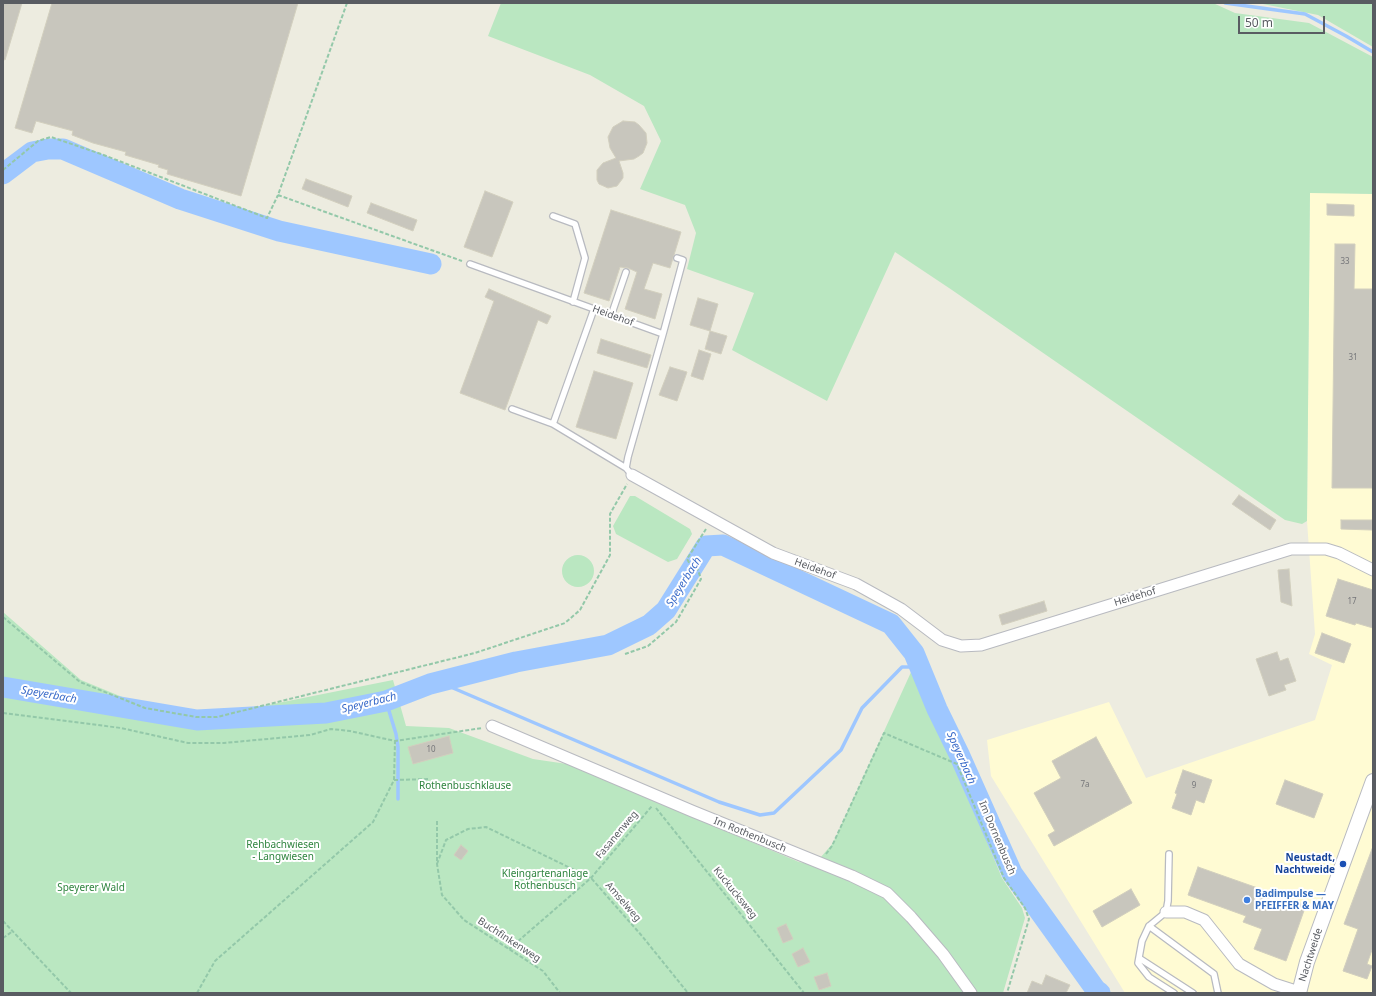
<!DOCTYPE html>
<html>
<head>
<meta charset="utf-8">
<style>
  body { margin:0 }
  #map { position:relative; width:1376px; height:996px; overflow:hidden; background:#edece0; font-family:"Noto Sans",sans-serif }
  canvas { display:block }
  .frame { position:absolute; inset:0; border:4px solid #595c62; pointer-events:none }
  .scale { position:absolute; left:1238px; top:16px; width:87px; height:18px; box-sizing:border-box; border:2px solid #595c62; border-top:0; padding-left:5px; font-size:12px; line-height:14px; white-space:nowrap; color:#595c62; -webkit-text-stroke:3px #fff; paint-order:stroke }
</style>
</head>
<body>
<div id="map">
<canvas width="1376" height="996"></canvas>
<div class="frame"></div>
<div class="scale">50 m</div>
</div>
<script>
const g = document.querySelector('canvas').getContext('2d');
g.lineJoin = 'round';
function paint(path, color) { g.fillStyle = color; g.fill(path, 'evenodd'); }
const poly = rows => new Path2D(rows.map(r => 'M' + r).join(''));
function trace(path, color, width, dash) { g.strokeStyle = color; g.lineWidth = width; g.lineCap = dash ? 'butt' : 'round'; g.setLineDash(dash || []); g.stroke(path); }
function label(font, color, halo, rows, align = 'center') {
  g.font = font + ' "Noto Sans",sans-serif'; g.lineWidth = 4; g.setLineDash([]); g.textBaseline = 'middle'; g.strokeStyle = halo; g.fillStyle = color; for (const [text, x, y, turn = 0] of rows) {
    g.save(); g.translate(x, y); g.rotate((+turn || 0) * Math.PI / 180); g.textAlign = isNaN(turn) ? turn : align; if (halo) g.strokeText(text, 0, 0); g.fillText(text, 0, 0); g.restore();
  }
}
paint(poly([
  [1310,192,1373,194,1373,993,1125,993,991,776,987,740,1109,702,1146,778,1315,720,1332,665,1309,654,1315,634,1307,521]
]), '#fffbd3');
paint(poly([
  [501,3,1213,3,1235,13,1309,23,1373,57,1373,194,1310,193,1307,521,1302,524,1285,520,952,290,895,252,827,401,732,350,754,293,687,269,696,233,685,205,640,189,661,141,644,106,590,75,488,36],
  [1258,3,1373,3,1373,47,1318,15],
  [630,496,635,496,690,529,692,534,677,559,668,562,616,534,613,526],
  '562 571a16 16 0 1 1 32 0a16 16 0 1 1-32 0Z',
  [3,612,81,680,183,722,393,680,406,726,449,728,533,759,567,764,799,862,814,865,833,843,912,670,955,765,1002,878,1022,908,1025,918,1003,993,3,993]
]), '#bae7c1');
trace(poly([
  [1225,3,1305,14,1346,36,1373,52],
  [439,682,719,802,760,815,774,813,841,750,862,708,902,667,920,667],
  [386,701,396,734,398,747,398,799]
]), '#9ec7ff', 3.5);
trace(poly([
  [3,174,32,152,48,149,63,149,180,199,279,231,431,264],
  [3,687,197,720,326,713,386,701,430,684,516,662,608,645,649,625,666,610,706,546,723,545,891,624,914,653,937,709,959,754,1012,873,1096,990,1100,993]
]), '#9ec7ff', 21);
const building = poly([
  [3,3,22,3,5,60,3,59,3,3],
  [52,3,298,3,241,196,167,174,168,170,158,167,159,165,125,155,126,152,93,143,72,135,73,131,36,121,32,133,15,128,52,3],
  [623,121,635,122,639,125,646,133,647,143,643,153,639,156,634,159,619,161,623,173,623,178,617,186,608,188,599,184,597,180,597,170,603,163,616,158,610,148,608,137,613,127,623,121],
  [306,179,352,196,348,207,302,189,306,179],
  [485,191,513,202,492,257,464,247,485,191],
  [371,203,417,220,413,231,367,213,371,203],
  [1327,204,1354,205,1354,216,1327,215,1327,204],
  [611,210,681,232,670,268,653,263,644,289,662,294,655,319,625,309,637,272,628,268,620,267,609,301,584,293,611,210],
  [1335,244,1355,244,1354,289,1373,289,1372,488,1332,488,1335,244],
  [489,289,551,316,547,324,538,320,505,410,460,393,494,301,485,297,489,289],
  [698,298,718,304,710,331,690,325,698,298],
  [710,331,727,336,721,354,705,349,710,331],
  [601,339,651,355,647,368,597,353,601,339],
  [699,350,711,354,703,380,691,376,699,350],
  [670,367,687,372,677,401,659,395,670,367],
  [594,371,633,383,616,439,576,427,594,371],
  [1239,495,1276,520,1270,530,1232,504,1239,495],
  [1341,520,1372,520,1372,530,1341,529,1341,520],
  [1289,569,1292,606,1281,602,1278,570,1289,569],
  [1338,579,1373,590,1373,628,1356,623,1355,625,1326,616,1338,579],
  [1044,601,1047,611,1002,625,999,615,1044,601],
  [1322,633,1351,644,1344,663,1315,653,1322,633],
  [1277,652,1280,661,1288,658,1296,681,1284,685,1286,690,1269,696,1256,659,1277,652],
  [449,736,453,753,413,764,408,747,449,736],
  [1096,737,1132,803,1054,846,1048,835,1055,831,1034,793,1061,778,1052,761,1096,737],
  [1183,770,1212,780,1204,803,1196,800,1191,815,1172,808,1177,794,1175,793,1183,770],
  [1285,780,1323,794,1314,818,1276,804,1285,780],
  [461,845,468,851,461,860,454,855,461,845],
  [1372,849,1373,849,1373,947,1367,964,1372,966,1367,979,1343,971,1358,929,1344,924,1372,849],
  [1198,867,1306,905,1286,961,1254,949,1262,929,1243,922,1246,916,1188,895,1198,867],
  [1131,889,1140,905,1102,927,1093,911,1131,889],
  [786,924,793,939,783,943,777,928,786,924],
  [803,948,810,962,798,967,792,954,803,948],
  [827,973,831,986,819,990,814,977,827,973],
  [1046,975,1070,985,1066,993,1027,993,1032,981,1042,985,1046,975]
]);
paint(building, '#c8c6bd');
trace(building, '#d2cfbe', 1);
const service = poly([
  [553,216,575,224,585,258,573,302],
  [470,264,663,334,628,457,626,468,632,475],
  [611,316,626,272],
  [663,334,683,260,677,258],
  [512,409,553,424,626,468],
  [553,424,594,309],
  [1169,854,1168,901,1166,912,1149,926,1142,941,1138,963,1149,977,1174,993],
  [1149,926,1214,974,1218,993],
  [1139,958,1193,993]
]);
const minor = poly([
  [632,475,773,553,856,584,901,609,942,640,961,646,981,645,1291,549,1326,549,1339,553,1373,570],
  [492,726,692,811,852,876,887,893,911,917,943,954,971,993],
  [1166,912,1185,912,1204,920,1239,964,1274,984,1299,992]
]);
const tertiary = poly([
  [1299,993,1307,962,1373,781]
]);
trace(service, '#b8bac0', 8);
trace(minor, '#b8bac0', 13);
trace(tertiary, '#b8bac0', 16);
trace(poly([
  [347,3,278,195,462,261],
  [3,170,38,141,51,137,101,154,267,218,278,195],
  [3,617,80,682,145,708,196,717,217,717,475,653,565,623,580,610,610,555,610,514,627,484],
  [625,654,648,646,676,622,701,579,698,570,690,564,687,559,706,529],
  [3,713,121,728,188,743,224,743,310,735,331,729,350,731,395,741,482,728],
  [394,780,430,779],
  [656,808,804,993],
  [437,821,437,864,442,895,464,920,543,971,560,993],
  [826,854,832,846,884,733,957,764,1004,878,1025,908,1029,919,1007,993],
  [437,864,446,840,468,829,486,827,591,878,642,936,688,993],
  [3,921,71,993],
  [3,938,13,931],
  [509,949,591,878,652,806],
  [197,993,215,961,373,822,394,780,395,741]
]), '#93c8a9', 2, [4, 2]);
trace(service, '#fff', 5.5);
trace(minor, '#fff', 11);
trace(tertiary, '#fff', 14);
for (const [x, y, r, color] of [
  [1343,864,4,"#1a4fb4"],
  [1247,900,4,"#3f7fe0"]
]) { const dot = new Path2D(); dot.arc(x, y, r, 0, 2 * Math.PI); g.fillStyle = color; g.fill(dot); trace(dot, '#fff', 1.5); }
label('8px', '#757679', null, [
  ["33",1345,262],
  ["31",1353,358],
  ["17",1352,602],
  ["10",431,750],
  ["7a",1085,785],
  ["9",1194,786]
]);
label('10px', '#595c62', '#fff', [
  ["Heidehof",613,316,20],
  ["Heidehof",815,569,20],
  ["Heidehof",1135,597,-17],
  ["Fasanenweg",617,835,-50],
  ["Im Rothenbusch",750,835,22],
  ["Im Dornenbusch",997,838,67],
  ["Kuckucksweg",735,893,51],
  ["Amselweg",623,902,49],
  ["Buchfinkenweg",509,940,33],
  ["Nachtweide",1311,955,-72]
]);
label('10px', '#2f843f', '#fff', [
  ["Rothenbuschklause",465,786],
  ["Rehbachwiesen",283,845],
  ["- Langwiesen",283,857],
  ["Kleingartenanlage",545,874],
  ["Rothenbusch",545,886],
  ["Speyerer Wald",91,888]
]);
label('bold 10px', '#164399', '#fff', [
  ["Neustadt,",1335,858],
  ["Nachtweide",1335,870]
], 'right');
label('bold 10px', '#366cbe', '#fff', [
  ["Badimpulse —",1255,894],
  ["PFEIFFER & MAY",1255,906]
], 'left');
label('italic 11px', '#3a6bc9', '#fff', [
  ["Speyerbach",684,582,-58],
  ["Speyerbach",49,695,10],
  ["Speyerbach",369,703,-14],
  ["Speyerbach",961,758,66]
]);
</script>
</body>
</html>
